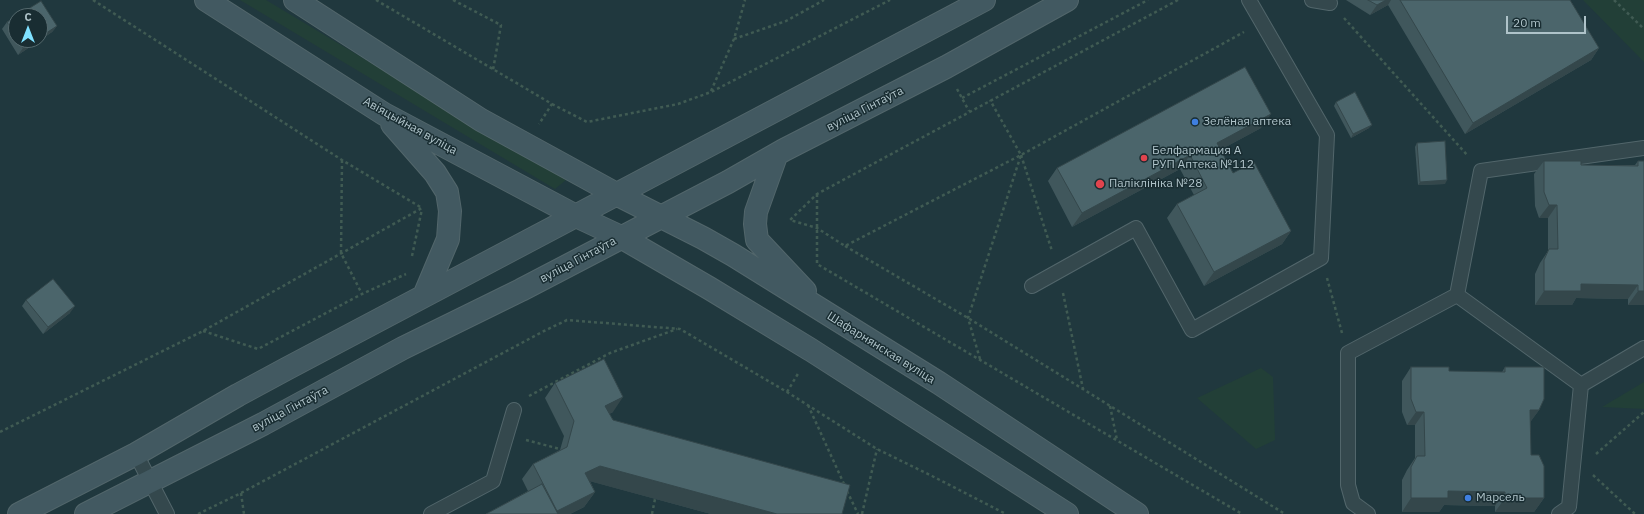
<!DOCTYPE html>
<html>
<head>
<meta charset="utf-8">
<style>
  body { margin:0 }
  #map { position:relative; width:1644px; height:514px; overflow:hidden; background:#20383e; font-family:"IBM Plex Sans",sans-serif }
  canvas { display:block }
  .north { position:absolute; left:8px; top:8px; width:40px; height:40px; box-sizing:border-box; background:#192d32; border:1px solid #55696e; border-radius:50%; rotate:0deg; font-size:11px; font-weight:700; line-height:16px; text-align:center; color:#afc3c9 }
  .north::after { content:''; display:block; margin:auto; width:14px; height:18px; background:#7fe1ff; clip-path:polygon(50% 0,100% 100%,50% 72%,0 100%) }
  .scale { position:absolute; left:1506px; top:16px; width:80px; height:18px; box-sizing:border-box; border:2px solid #afc3c9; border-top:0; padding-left:5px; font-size:12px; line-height:14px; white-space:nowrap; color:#afc3c9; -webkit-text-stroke:3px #192d32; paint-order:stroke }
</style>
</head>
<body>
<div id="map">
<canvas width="1644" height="514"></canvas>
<div class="north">С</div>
<div class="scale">20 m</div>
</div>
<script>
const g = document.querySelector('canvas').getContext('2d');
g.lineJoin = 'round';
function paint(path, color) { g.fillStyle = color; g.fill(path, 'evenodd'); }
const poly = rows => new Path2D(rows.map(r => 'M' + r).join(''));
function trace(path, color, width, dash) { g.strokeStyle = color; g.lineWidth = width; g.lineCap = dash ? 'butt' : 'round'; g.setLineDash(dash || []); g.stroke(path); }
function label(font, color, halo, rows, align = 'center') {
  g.font = font + ' "IBM Plex Sans",sans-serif'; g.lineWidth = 3; g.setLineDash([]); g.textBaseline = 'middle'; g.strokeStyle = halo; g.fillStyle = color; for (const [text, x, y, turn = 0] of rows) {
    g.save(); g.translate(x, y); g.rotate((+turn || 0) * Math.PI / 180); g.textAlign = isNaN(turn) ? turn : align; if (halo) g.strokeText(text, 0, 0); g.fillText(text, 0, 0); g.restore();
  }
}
paint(poly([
  [240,0,266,0,566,180,555,189],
  [1583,0,1644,0,1644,62],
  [1261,368,1273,377,1275,440,1256,449,1197,398],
  [1644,382,1644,409,1602,407]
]), '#223f37');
const lane = poly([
  [1312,0,1330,3],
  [1032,286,1136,228,1192,330,1321,258,1327,135,1249,0],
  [1457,295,1481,171,1644,148],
  [1581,385,1644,348],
  [136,454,167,514],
  [431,514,493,481,514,410],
  [1368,514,1353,503,1348,485,1348,353,1457,295,1581,385,1569,507,1559,514]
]);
const secondary = poly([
  [206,0,384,114,576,216,621,237,709,288,811,350,1067,514],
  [295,0,481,120,618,195,703,238,733,255,939,383,1137,514],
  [392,124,435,173,447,192,450,211,448,239,424,296],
  [776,156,756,212,755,224,757,240,805,291],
  [19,514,136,454,238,395,288,368,984,0],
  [86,514,263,424,403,348,521,290,728,182,784,150,946,67,1067,0]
]);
trace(lane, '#52666b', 16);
trace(secondary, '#52666b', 24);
trace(poly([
  [93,0,342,160,422,208],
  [376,0,552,104,539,124],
  [453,0,501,25,493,70],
  [1178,0,817,194,790,220,817,228,845,246,1021,155,1244,32],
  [1614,0,1644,29],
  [1344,18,1468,156],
  [734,39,786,21,824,0],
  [957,89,969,111],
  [711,91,734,39,745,0],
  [962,98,1148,0],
  [552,104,587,122,678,104,711,92,890,0],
  [1021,155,1052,251],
  [342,160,341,253,362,294],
  [817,194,817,264,1242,514],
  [845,246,968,318,1285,514],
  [412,256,422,209],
  [1327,278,1342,333],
  [1063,293,1083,389],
  [203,331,258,349,362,294,406,274],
  [980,359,968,318,1021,155,990,100],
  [787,392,799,372],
  [529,396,610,353,677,329],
  [808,405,844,484],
  [1110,406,1117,440],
  [0,432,203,331,422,208],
  [526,440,560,449],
  [1596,454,1644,412],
  [1593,475,1635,514],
  [847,491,858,514],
  [241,493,244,514],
  [198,514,241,493,544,331,567,320,680,329,787,392,877,449,932,476,1006,514],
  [652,514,655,499],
  [862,514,877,449]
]), '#405b53', 2.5, [3, 3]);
trace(lane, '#34484d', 14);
trace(secondary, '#425961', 22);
paint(poly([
  [1346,0,1570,0,1599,48,1591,60,1465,134,1388,5,1370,15],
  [16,17,16,40,40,40,57,26,52,32,18,55,2,29,7,22],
  [1336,102,1369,128,1351,138,1334,106],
  [1261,128,1220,150,1233,173,1291,231,1282,244,1204,286,1167,218,1177,204,1194,195,1180,169,1072,227,1048,181,1057,168],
  [1417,143,1445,184,1418,185,1415,147],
  [1544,161,1581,165,1635,165,1638,161,1644,305,1628,305,1628,299,1576,298,1572,305,1535,305,1535,274,1540,263,1548,251,1548,218,1539,218,1535,206,1534,174],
  [26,300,70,313,43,334,22,306],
  [1411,367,1449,371,1502,372,1505,367,1539,410,1530,422,1531,455,1544,498,1534,512,1495,512,1495,506,1444,505,1439,512,1402,512,1402,480,1407,470,1415,458,1415,425,1407,425,1402,412,1402,381],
  [555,383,613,412,609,414,613,420,842,514,711,514,590,481,595,492,584,507,570,514,486,514,528,491,522,479,533,464,560,450,564,436,545,398]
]), '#40575c');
paint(poly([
  [1386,0,1391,0,1388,5,1370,15,1377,5],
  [57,26,52,32,18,55,23,48,35,40,40,40,40,37],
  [1599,48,1591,60,1465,134,1473,123],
  [1271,114,1261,128,1207,157,1217,143],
  [1372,125,1369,128,1351,138,1353,134],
  [1190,155,1180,169,1072,227,1082,213],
  [1447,180,1445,184,1418,185,1420,182],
  [1549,205,1557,205,1548,218,1539,218],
  [1291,231,1282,244,1204,286,1214,272],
  [1581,284,1638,285,1628,299,1576,298,1572,305,1535,305,1544,291],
  [1638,291,1644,291,1644,305,1628,305],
  [75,306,70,313,43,334,48,327],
  [623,397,613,412,595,421,605,406],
  [1530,410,1539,410,1529,424],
  [1416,412,1424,412,1415,425,1407,425],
  [600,466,777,514,711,514,589,481,585,473],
  [1448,491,1505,492,1495,506,1444,505,1439,512,1402,512,1411,498],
  [595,492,584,507,570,514,555,514,557,511],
  [1505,498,1544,498,1534,512,1495,512]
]), '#34474b');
const building = poly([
  [1368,0,1386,0,1377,5,1368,0],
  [1400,0,1570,0,1599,48,1473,123,1400,0],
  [41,1,57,26,40,37,40,16,17,16,41,1],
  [16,17,16,36,7,22,16,17],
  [18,40,35,40,23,48,18,40],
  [1245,67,1271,114,1217,143,1233,173,1254,162,1291,231,1214,272,1177,204,1207,188,1190,155,1082,213,1057,168,1245,67],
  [1355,92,1372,125,1353,134,1336,102,1355,92],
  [1445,141,1447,180,1420,182,1417,143,1445,141],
  [1544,161,1581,161,1581,165,1638,166,1638,161,1644,161,1644,291,1638,291,1638,285,1581,284,1581,291,1544,291,1544,260,1549,249,1558,249,1557,205,1549,205,1544,192,1544,161],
  [53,279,75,306,48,327,26,300,53,279],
  [604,359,623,397,605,406,613,420,850,485,842,514,777,514,600,466,585,473,595,492,557,511,533,464,567,447,574,421,555,383,604,359],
  [1411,367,1449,367,1449,371,1505,372,1505,367,1544,367,1544,399,1539,410,1530,410,1531,455,1539,455,1544,466,1544,498,1505,498,1505,492,1448,491,1448,498,1411,498,1411,467,1417,456,1425,456,1424,412,1416,412,1411,399,1411,367],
  [542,484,558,514,486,514,542,484]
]);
paint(building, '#4b656b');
trace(building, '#34474b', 1);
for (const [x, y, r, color] of [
  [1195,122,4,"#3f7fe0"],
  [1144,158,4,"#e0444e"],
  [1100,184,5,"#e0444e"],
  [1468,498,4,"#3f7fe0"]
]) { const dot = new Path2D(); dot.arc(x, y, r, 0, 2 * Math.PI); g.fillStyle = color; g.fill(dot); trace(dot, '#192d32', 1.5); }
label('12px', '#afc3c9', '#192d32', [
  ["вуліца Гінтаўта",865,109,-27],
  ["Авіяцыйная вуліца",410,126,29],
  ["вуліца Гінтаўта",578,260,-28],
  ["Шафарнянская вуліца",881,348,32],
  ["вуліца Гінтаўта",290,409,-28]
]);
label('12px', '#afc3c9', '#192d32', [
  ["Зелёная аптека",1203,122],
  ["Белфармация А",1152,151],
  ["РУП Аптека №112",1152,165],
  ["Паліклініка №28",1109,184],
  ["Марсель",1476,498]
], 'left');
</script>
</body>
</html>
